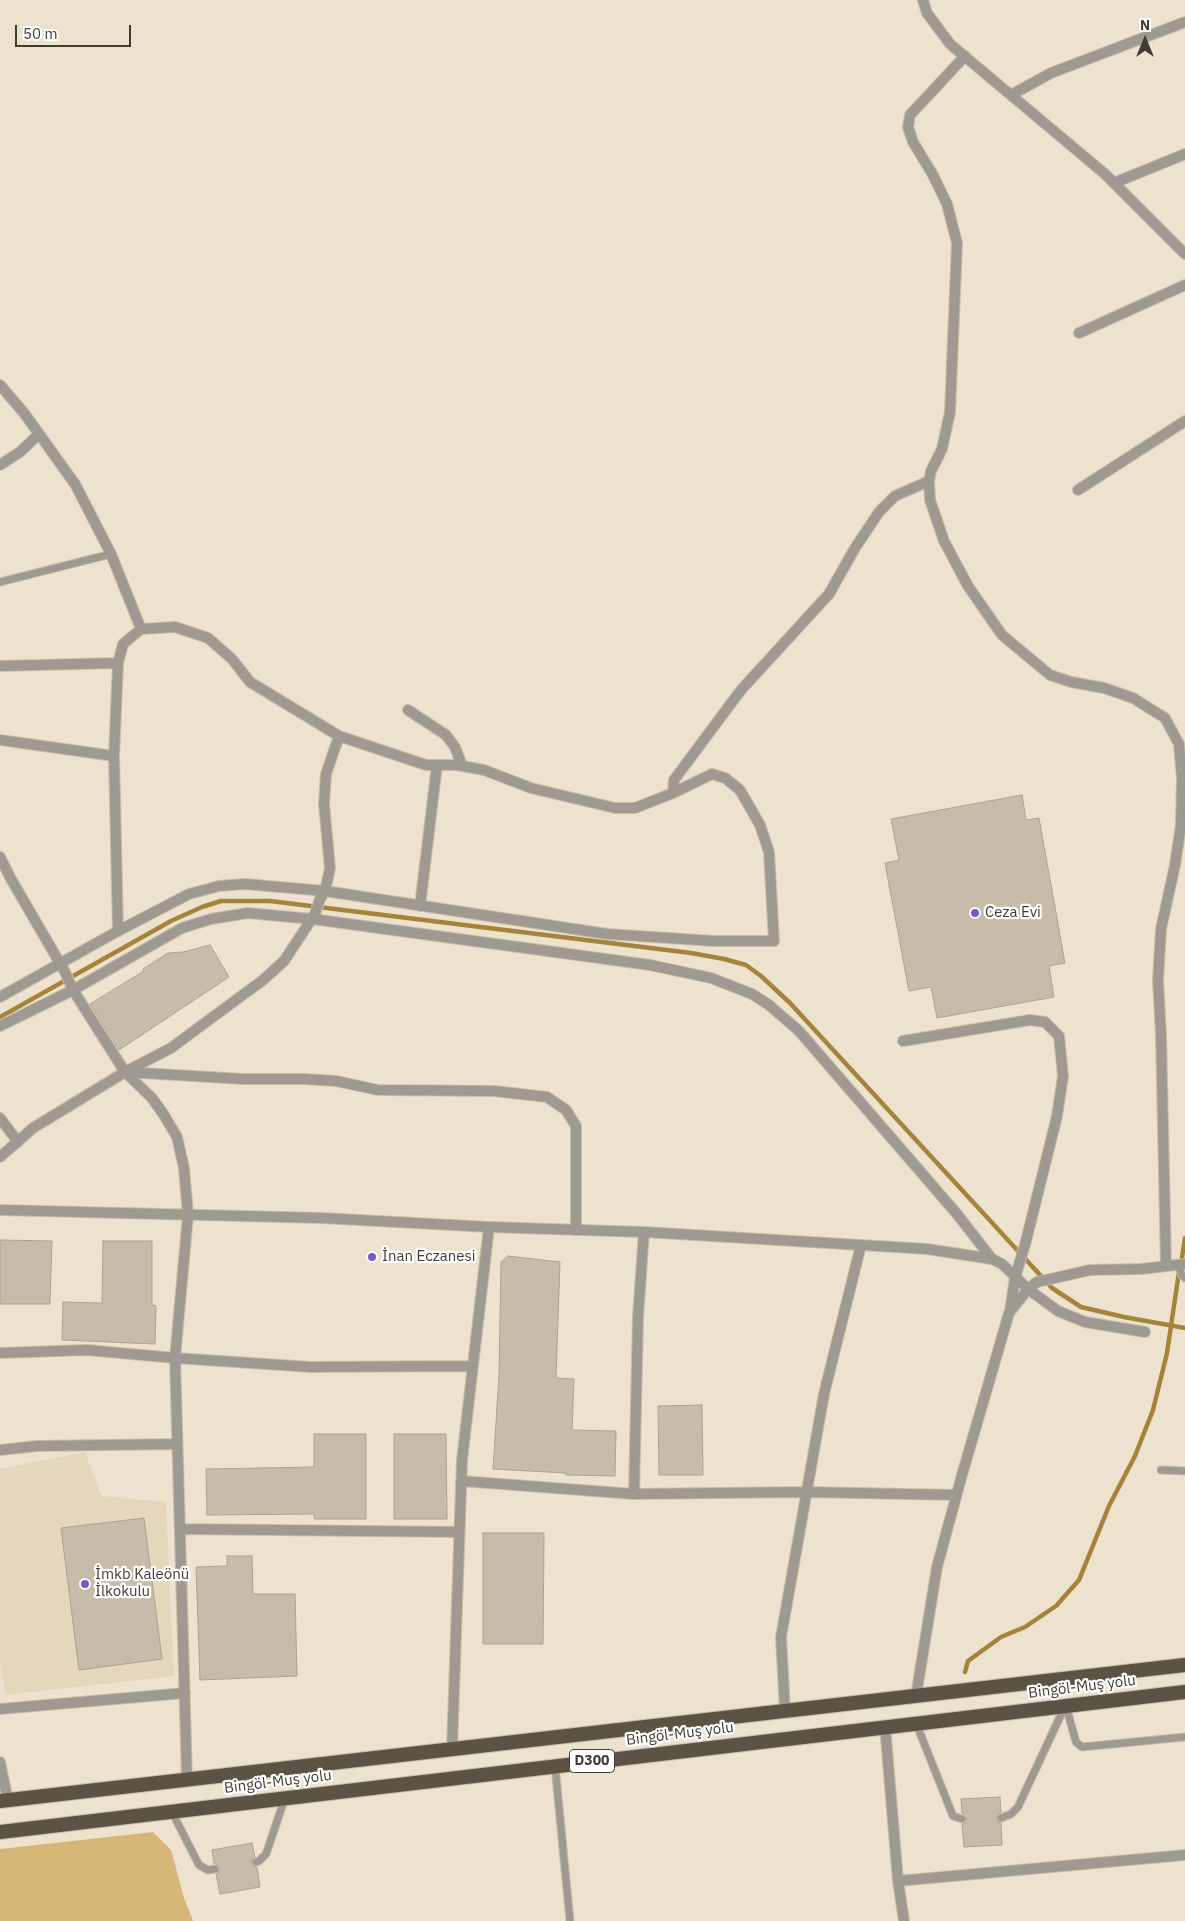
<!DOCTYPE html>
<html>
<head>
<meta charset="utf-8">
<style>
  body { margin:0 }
  #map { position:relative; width:1185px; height:1921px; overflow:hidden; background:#ece2ce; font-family:"IBM Plex Sans",sans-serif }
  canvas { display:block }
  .north { position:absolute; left:1120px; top:15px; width:50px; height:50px; -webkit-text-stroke:4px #fff; paint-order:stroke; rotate:0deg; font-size:14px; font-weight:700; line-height:20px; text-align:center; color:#403c34 }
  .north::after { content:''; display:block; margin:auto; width:18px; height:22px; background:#403c34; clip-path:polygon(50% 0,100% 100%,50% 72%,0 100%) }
  .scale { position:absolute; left:15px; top:25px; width:116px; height:22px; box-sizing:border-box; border:2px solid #403c34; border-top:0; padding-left:6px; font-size:15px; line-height:18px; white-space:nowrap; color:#403c34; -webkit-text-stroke:4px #fff; paint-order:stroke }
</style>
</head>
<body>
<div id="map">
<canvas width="1185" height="1921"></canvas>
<div class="north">N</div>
<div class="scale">50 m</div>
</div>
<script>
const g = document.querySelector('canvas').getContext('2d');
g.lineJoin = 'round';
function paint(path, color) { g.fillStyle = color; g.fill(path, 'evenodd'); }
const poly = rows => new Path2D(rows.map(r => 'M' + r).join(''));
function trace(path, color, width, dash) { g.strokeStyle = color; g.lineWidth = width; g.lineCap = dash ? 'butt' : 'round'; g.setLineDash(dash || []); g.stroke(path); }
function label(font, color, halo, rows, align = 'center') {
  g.font = font + ' "IBM Plex Sans",sans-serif'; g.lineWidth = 4.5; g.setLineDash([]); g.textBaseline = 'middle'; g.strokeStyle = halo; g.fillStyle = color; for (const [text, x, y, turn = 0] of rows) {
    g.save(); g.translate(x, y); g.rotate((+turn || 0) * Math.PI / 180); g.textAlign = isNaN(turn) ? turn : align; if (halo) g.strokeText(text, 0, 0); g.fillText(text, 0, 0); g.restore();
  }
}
paint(poly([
  [85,1452,101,1496,166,1502,174,1676,6,1695,0,1666,0,1469]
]), '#e5d7bc');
paint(poly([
  [153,1832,171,1850,184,1898,193,1921,0,1921,0,1849]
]), '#d6b777');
trace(poly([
  [0,1017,171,921,202,907,221,901,270,901,691,953,724,959,746,965,761,976,790,1003,1052,1288,1081,1307,1124,1317,1185,1328],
  [1181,1264,1185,1238],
  [965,1672,968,1661,1001,1637,1025,1627,1056,1606,1079,1580,1109,1506,1135,1456,1153,1410,1167,1353,1179,1272]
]), '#a58338', 4.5);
const building = poly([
  [1022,795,1026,820,1039,818,1065,963,1049,966,1054,997,937,1018,931,987,909,991,885,863,899,860,891,819,1022,795],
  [210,945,229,977,119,1050,90,1004,144,971,143,969,168,953,183,952,210,945],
  [0,1240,52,1241,50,1304,0,1304,0,1240],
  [103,1241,152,1241,152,1305,156,1306,155,1344,62,1340,63,1302,102,1303,103,1241],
  [508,1256,560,1262,556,1378,574,1379,572,1430,616,1431,615,1476,566,1475,566,1473,493,1469,499,1376,501,1262,508,1256],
  [702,1405,703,1475,659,1475,658,1406,702,1405],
  [314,1434,366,1434,366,1519,314,1519,314,1514,207,1515,206,1469,314,1467,314,1434],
  [394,1434,446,1434,447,1519,394,1519,394,1434],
  [144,1518,162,1659,79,1670,61,1528,144,1518],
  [483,1533,544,1533,543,1644,483,1644,483,1533],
  [227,1556,252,1556,253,1594,295,1594,297,1676,200,1680,196,1567,227,1566,227,1556],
  [1000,1797,1001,1812,996,1818,997,1822,1001,1823,1002,1845,964,1847,962,1824,966,1823,967,1818,962,1813,961,1799,1000,1797],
  [252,1843,255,1857,252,1859,251,1863,253,1866,257,1867,260,1887,220,1894,216,1874,220,1871,220,1868,217,1864,214,1864,212,1850,252,1843]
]);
paint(building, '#c6bca9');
trace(building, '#aca28f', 1);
const service = poly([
  [0,582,111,554],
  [1179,1265,1181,1274,1185,1278],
  [1161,1470,1185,1471],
  [1066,1706,1076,1742,1082,1747,1185,1737],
  [916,1723,953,1816,962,1819],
  [555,1766,570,1921],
  [172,1812,199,1865,208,1870,215,1869],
  [1001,1818,1011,1814,1018,1807,1065,1706],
  [256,1862,259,1861,266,1854,285,1798]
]);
const minor = poly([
  [923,0,927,13,950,44,1105,174,1185,254],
  [965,56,910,115,908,127,913,142,933,175,947,204,957,243,950,412,942,449,931,471,929,481,930,500,944,541,968,586,1002,635,1050,675,1071,682,1104,688,1133,698,1165,718,1179,744,1182,779,1181,825,1175,865,1161,929,1158,980,1161,1035,1166,1266],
  [1011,95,1051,73,1185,22],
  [1114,183,1185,154],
  [1079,333,1185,285],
  [0,385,24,413,75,484,111,554,141,629],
  [0,465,20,452,39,434],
  [1078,490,1185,421],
  [0,666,118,663],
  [408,710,446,735,455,747,462,766],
  [0,740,114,756],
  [0,857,11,879,65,972,73,990,125,1072,152,1098,164,1115,177,1137,184,1168,188,1215,175,1358,187,1780],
  [420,906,437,765],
  [118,931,114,756,118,663,123,644,141,629,175,627,208,638,232,659,250,682,339,736,426,765,457,765,484,770,531,788,615,808,635,808,673,793,674,780,741,690,829,594,855,548,879,512,895,496,929,481],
  [0,997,118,931,189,894,219,886,245,884,325,891,607,934,714,941,774,941,769,852,760,825,740,790,725,778,712,774,673,793],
  [0,1026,73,990,182,928,211,919,248,913,312,919,650,965,711,978,752,994,769,1005,799,1031,957,1214,992,1259],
  [903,1041,1030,1020,1045,1022,1059,1036,1063,1076,1057,1116,1026,1241,1015,1278,1010,1311],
  [126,1072,243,1079,304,1079,336,1081,378,1090,494,1091,547,1097,566,1110,576,1126,576,1230],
  [0,1118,18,1142],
  [0,1157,33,1128,125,1072,171,1048,263,980,284,961,315,914,320,899,325,891,330,868,324,804,326,774,339,736],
  [0,1353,87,1350,175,1358,311,1367,473,1366],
  [0,1450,37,1446,177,1444],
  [461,1481,634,1494,806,1492,956,1495],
  [634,1494,638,1317,644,1232],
  [180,1529,459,1532],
  [916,1696,937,1567,962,1475,1009,1313,1028,1289,1058,1311,1085,1322,1145,1332],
  [0,1709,185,1693],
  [785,1711,781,1637,824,1394,861,1245],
  [885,1726,898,1881,904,1921],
  [452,1749,462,1460,489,1227],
  [0,1762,8,1801],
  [898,1881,1185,1855]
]);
const tertiary = poly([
  [0,1210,322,1218,489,1227,644,1232,927,1249,992,1259,1002,1264,1028,1289,1037,1282,1090,1270,1141,1269,1185,1264]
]);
const trunk = poly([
  [0,1801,1185,1665],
  [0,1832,1185,1692]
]);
trace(service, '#c6bdac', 9);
trace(minor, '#c6bdac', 12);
trace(tertiary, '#c6bdac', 12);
trace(trunk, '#c6bdac', 16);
trace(service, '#9e9a91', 7);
trace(minor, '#9e9a91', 10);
trace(tertiary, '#9e9a91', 10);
trace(trunk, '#5b5343', 14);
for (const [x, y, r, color] of [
  [975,913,5,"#7c56cf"],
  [372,1257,5,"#7c56cf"],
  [85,1584,5,"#7c56cf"]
]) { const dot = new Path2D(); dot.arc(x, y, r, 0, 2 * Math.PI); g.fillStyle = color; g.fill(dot); trace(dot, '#fff', 2); }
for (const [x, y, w] of [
  [592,1761,45]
]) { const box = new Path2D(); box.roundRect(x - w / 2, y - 11.5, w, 23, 4); g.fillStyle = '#fff'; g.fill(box); trace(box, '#403c34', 1); }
label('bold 14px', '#403c34', null, [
  ["D300",592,1761]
]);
label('15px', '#403c34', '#fff', [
  ["Ceza Evi",985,913],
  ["İnan Eczanesi",382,1257],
  ["İmkb Kaleönü",95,1575],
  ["İlkokulu",95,1592]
], 'left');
label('15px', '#403c34', '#fff', [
  ["Bingöl-Muş yolu",1082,1687,-7],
  ["Bingöl-Muş yolu",680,1734,-7],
  ["Bingöl-Muş yolu",278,1782,-7]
]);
</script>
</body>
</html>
